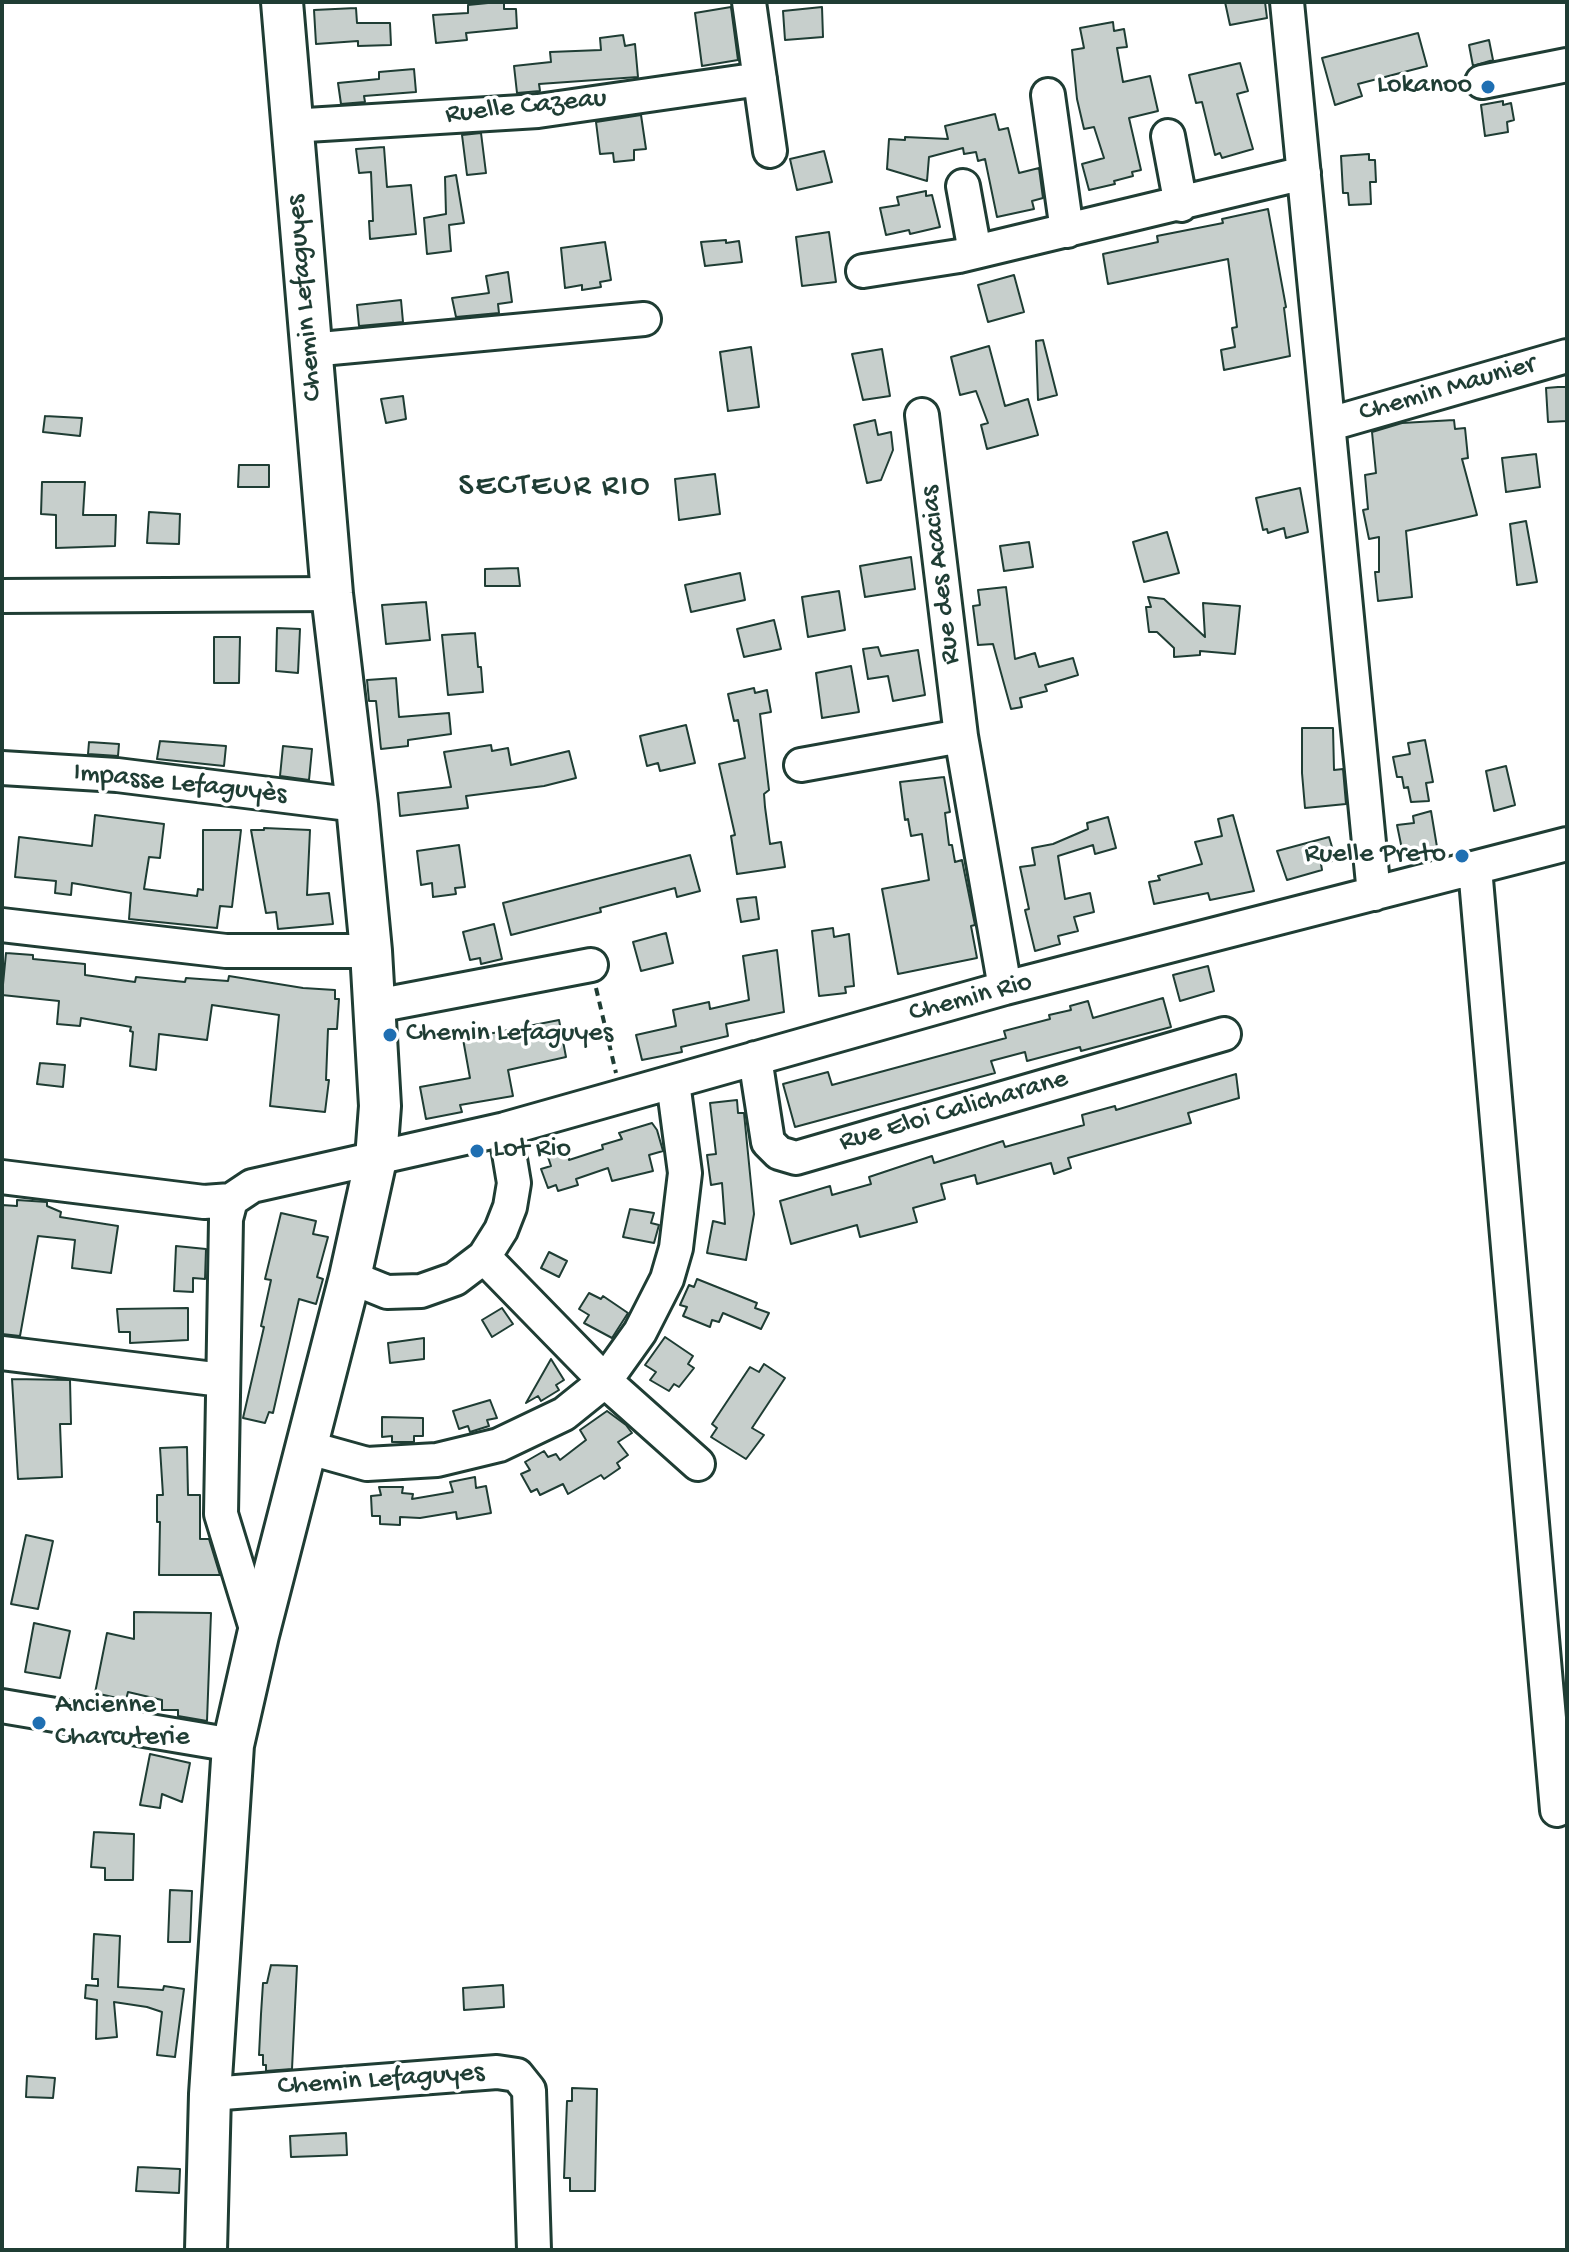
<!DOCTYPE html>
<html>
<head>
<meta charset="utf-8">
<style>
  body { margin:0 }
  #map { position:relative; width:1569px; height:2252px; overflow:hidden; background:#fff; font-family:"Gochi Hand",sans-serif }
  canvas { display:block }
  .frame { position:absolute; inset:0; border:4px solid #1f3d34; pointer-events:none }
</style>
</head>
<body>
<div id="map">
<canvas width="1569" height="2252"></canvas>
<div class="frame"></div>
</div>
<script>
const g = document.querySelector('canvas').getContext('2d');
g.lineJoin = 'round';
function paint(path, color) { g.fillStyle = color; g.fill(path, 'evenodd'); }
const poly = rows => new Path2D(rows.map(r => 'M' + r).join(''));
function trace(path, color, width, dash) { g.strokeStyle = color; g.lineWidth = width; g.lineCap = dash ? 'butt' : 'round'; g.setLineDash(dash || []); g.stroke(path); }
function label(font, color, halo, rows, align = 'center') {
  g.font = font + ' "Gochi Hand",sans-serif'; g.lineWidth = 7; g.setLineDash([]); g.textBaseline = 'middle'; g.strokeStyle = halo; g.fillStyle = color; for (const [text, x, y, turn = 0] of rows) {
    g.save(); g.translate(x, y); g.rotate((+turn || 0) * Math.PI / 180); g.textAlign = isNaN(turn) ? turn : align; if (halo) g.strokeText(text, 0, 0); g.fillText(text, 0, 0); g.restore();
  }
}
const building = poly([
  [498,2,504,2,504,9,516,9,517,28,466,33,467,40,436,43,433,15,468,13,468,5,498,2],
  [1225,2,1265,2,1267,18,1230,25,1225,2],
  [731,7,738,60,702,66,695,13,731,7],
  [822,7,823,37,785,40,783,11,822,7],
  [356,8,357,23,390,23,391,45,358,46,358,41,316,44,314,10,356,8],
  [1113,22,1114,31,1124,29,1127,47,1117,48,1123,82,1150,76,1158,111,1129,118,1141,170,1132,172,1133,176,1114,181,1115,184,1089,190,1082,164,1104,158,1094,127,1084,129,1077,99,1072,50,1084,48,1080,28,1113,22],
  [1418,33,1427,66,1358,84,1362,96,1335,105,1322,58,1418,33],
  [623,35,625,46,635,44,638,77,539,84,540,91,517,93,514,66,551,62,550,52,601,50,600,38,623,35],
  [1489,40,1493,60,1473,66,1469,45,1489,40],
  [1240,63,1248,91,1237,94,1253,149,1222,158,1220,153,1215,155,1202,102,1196,103,1189,75,1240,63],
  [414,69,416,92,364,96,365,102,341,104,338,83,379,79,379,72,414,69],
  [1503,101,1503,105,1511,103,1514,120,1507,122,1508,132,1485,136,1481,105,1503,101],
  [995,114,999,130,1008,128,1019,173,1039,168,1043,198,1032,201,1034,209,997,217,985,159,978,161,976,152,964,154,963,148,929,157,927,181,887,169,889,139,905,140,905,137,948,139,945,126,995,114],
  [641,115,646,149,634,150,634,160,614,162,613,153,600,154,596,122,641,115],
  [481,133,486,173,467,175,462,135,481,133],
  [384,147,387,187,411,185,416,234,370,239,369,221,373,221,371,172,359,173,356,149,384,147],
  [824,151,832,182,797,190,790,159,824,151],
  [1369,154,1369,160,1375,160,1376,182,1370,182,1371,204,1349,205,1348,193,1343,193,1341,156,1369,154],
  [456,175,464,223,449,225,451,251,427,254,424,218,446,214,445,177,456,175],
  [926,191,926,196,932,195,940,227,910,234,909,230,886,235,880,208,899,205,897,197,926,191],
  [1268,209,1286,307,1284,308,1290,356,1224,370,1221,350,1235,347,1232,328,1237,327,1228,259,1108,284,1103,254,1158,242,1157,236,1223,223,1222,219,1268,209],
  [829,232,836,282,802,286,796,237,829,232],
  [726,240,726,243,739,241,742,262,705,266,701,242,726,240],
  [605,242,611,280,600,282,601,287,582,290,582,285,565,288,561,248,605,242],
  [508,272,512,302,498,304,499,313,456,317,452,298,489,293,486,276,508,272],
  [1014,275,1024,312,988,322,978,285,1014,275],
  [401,300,403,322,359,326,357,305,401,300],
  [1043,340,1057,395,1038,400,1036,341,1043,340],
  [989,346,1005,406,1028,399,1038,435,987,449,981,425,988,423,976,391,960,395,951,357,989,346],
  [751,347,759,407,728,411,720,352,751,347],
  [882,349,890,396,863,400,852,354,882,349],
  [1558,387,1567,387,1567,421,1548,422,1546,388,1558,387],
  [403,396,406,419,386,423,381,399,403,396],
  [45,416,82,418,80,436,43,432,45,416],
  [875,420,878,435,891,432,893,450,881,480,867,483,854,425,875,420],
  [1454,420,1455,429,1465,428,1468,458,1462,459,1477,515,1406,531,1412,597,1378,601,1375,572,1379,572,1379,537,1369,539,1363,510,1368,509,1365,475,1376,473,1372,432,1402,423,1454,420],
  [1536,454,1540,487,1506,492,1502,458,1536,454],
  [239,465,269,465,269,487,238,487,239,465],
  [715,474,720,514,679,520,675,479,715,474],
  [42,482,85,482,83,515,116,515,115,546,56,548,56,515,41,514,42,482],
  [1300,488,1308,532,1286,538,1284,528,1268,533,1267,529,1263,530,1256,498,1300,488],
  [149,512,180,514,179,544,147,543,149,512],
  [1526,521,1537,582,1517,585,1510,524,1526,521],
  [1167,532,1179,573,1144,582,1133,542,1167,532],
  [1029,542,1033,567,1004,571,1000,546,1029,542],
  [911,557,915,589,865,597,860,566,911,557],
  [518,568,520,586,485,586,485,569,518,568],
  [740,573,745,600,691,612,685,585,740,573],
  [1006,587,1015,659,1035,653,1039,667,1073,658,1078,675,1045,685,1047,691,1020,698,1022,707,1011,709,993,644,978,645,973,606,980,605,978,590,1006,587],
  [839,591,845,630,808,637,802,597,839,591],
  [1148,597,1164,599,1205,637,1203,603,1240,606,1235,654,1200,651,1200,655,1174,657,1174,648,1157,632,1149,632,1146,607,1151,607,1148,597],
  [426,602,430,640,386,644,382,605,426,602],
  [774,620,781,649,744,657,737,629,774,620],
  [277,628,300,629,298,673,276,671,277,628],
  [475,633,478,667,481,667,483,692,448,695,442,635,475,633],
  [214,637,240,637,239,683,214,683,214,637],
  [878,647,881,656,918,650,925,695,893,701,888,676,868,679,863,649,878,647],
  [851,666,859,712,822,718,816,673,851,666],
  [396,678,399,717,449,713,451,734,408,740,408,746,381,749,376,701,369,701,367,680,396,678],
  [754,688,755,693,767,690,771,712,760,714,769,790,764,794,765,807,770,844,781,842,785,867,737,874,731,836,735,835,719,764,745,758,738,720,734,721,728,694,754,688],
  [686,725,695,763,660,771,658,763,647,766,640,736,686,725],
  [1302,728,1333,728,1334,770,1343,769,1346,804,1305,808,1302,773,1302,728],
  [1425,740,1433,782,1426,783,1429,801,1411,802,1408,787,1404,788,1402,777,1397,777,1393,757,1410,754,1408,743,1425,740],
  [160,741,226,746,224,766,157,759,160,741],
  [89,742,119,744,118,756,88,754,89,742],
  [491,745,492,751,508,748,511,765,569,751,576,778,544,786,466,796,468,808,400,816,398,793,451,787,444,752,491,745],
  [283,746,312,749,309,780,280,776,283,746],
  [1506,766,1515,805,1494,811,1486,771,1506,766],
  [944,777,950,812,945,813,949,845,952,845,955,862,962,860,975,925,971,926,977,958,898,974,882,889,929,880,922,834,911,836,908,819,905,820,900,782,944,777],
  [1431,811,1438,853,1404,859,1397,825,1414,823,1413,816,1431,811],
  [95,815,164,824,160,858,149,857,144,889,197,896,198,889,203,890,203,830,241,830,232,907,220,906,217,928,129,919,131,893,72,883,71,895,55,893,56,881,15,877,19,837,92,846,95,815],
  [1233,815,1254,891,1210,900,1208,893,1154,904,1149,882,1160,880,1158,876,1202,864,1195,842,1222,836,1218,819,1233,815],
  [1108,817,1116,848,1095,854,1093,845,1058,856,1065,899,1090,893,1094,912,1074,917,1078,931,1058,936,1060,944,1035,951,1025,910,1029,909,1020,867,1035,865,1032,848,1053,844,1088,829,1087,823,1108,817],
  [264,828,310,830,307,895,329,893,333,924,278,929,276,912,266,913,251,830,264,830,264,828],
  [1329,837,1336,860,1321,864,1322,870,1287,880,1277,851,1329,837],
  [459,845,465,887,455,888,456,894,433,897,432,883,421,885,417,851,459,845],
  [690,855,700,891,677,897,675,888,600,908,601,912,511,935,503,903,690,855],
  [756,897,759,919,741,922,737,899,756,897],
  [494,924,502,959,481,964,480,958,470,960,463,932,494,924],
  [833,928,834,937,849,934,854,986,845,987,846,993,819,996,812,931,833,928],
  [666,933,673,963,641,971,633,942,666,933],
  [777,950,784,1012,726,1024,728,1036,681,1047,682,1052,642,1060,636,1035,676,1026,673,1010,709,1002,710,1009,749,1000,743,956,777,950],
  [6,953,33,955,33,959,85,964,85,975,135,982,136,977,185,982,186,978,228,981,229,976,303,988,335,990,335,999,339,999,337,1029,328,1029,326,1080,329,1080,325,1112,270,1106,279,1015,212,1005,207,1040,159,1034,156,1070,130,1066,133,1032,130,1031,131,1027,81,1018,80,1026,57,1024,59,1001,2,995,6,953],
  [1208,966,1214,991,1180,1001,1173,975,1208,966],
  [1163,998,1171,1027,1081,1051,1080,1047,1027,1061,1025,1052,991,1061,995,1073,795,1127,783,1084,828,1072,832,1085,1006,1038,1004,1031,1050,1019,1049,1015,1071,1010,1070,1006,1088,1001,1093,1018,1163,998],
  [559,1020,566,1057,508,1070,513,1096,460,1105,462,1112,426,1119,420,1087,470,1078,463,1039,559,1020],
  [40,1063,65,1065,63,1087,37,1084,40,1063],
  [1236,1074,1239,1098,1188,1113,1191,1123,1068,1158,1071,1168,1054,1174,1051,1163,977,1184,975,1175,941,1184,945,1199,913,1208,917,1222,860,1237,857,1225,791,1244,780,1201,830,1186,832,1195,871,1184,869,1177,932,1156,934,1163,1003,1141,1005,1147,1084,1125,1082,1115,1115,1106,1116,1110,1236,1074],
  [737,1100,738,1113,744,1113,754,1214,746,1260,707,1253,713,1221,725,1224,722,1183,711,1185,707,1155,716,1154,710,1103,737,1100],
  [652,1123,657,1130,663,1151,649,1155,653,1171,612,1181,608,1168,576,1179,578,1185,558,1191,556,1185,548,1188,541,1169,551,1166,548,1157,568,1151,569,1160,603,1149,602,1145,622,1139,619,1133,652,1123],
  [17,1200,47,1202,47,1206,61,1212,60,1217,118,1226,111,1273,72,1268,75,1240,38,1236,20,1336,2,1334,2,1205,17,1206,17,1200],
  [630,1209,654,1213,651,1223,659,1225,654,1243,623,1237,630,1209],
  [281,1213,316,1221,313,1234,328,1237,317,1277,323,1279,316,1304,299,1299,273,1413,269,1412,265,1423,243,1418,264,1327,261,1326,271,1280,265,1279,281,1213],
  [176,1246,206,1249,205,1279,193,1278,193,1292,174,1291,176,1246],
  [549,1252,567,1261,559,1277,541,1268,549,1252],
  [697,1279,757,1303,755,1308,769,1313,761,1329,723,1313,719,1322,712,1320,710,1327,683,1316,687,1307,680,1305,689,1285,694,1287,697,1279],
  [589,1293,601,1299,603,1296,628,1313,612,1338,584,1323,589,1315,579,1309,589,1293],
  [188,1308,188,1340,130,1343,130,1332,119,1332,117,1309,188,1308],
  [502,1308,513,1324,492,1337,482,1320,502,1308],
  [665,1337,693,1356,688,1364,694,1368,679,1387,674,1384,669,1391,650,1380,656,1372,645,1365,665,1337],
  [424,1338,424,1359,390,1363,388,1343,424,1338],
  [551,1359,564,1380,556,1385,559,1390,541,1401,538,1396,526,1403,551,1359],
  [764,1364,785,1378,752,1428,764,1435,746,1459,711,1437,717,1428,712,1424,750,1367,759,1372,764,1364],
  [12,1379,70,1380,71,1424,60,1424,62,1477,18,1479,12,1379],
  [490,1400,497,1418,487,1420,489,1426,470,1432,468,1426,459,1429,453,1411,490,1400],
  [607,1411,626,1425,632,1433,618,1442,628,1455,617,1463,620,1468,604,1479,601,1475,568,1494,563,1484,540,1495,537,1489,531,1492,521,1474,530,1470,525,1462,544,1451,548,1457,556,1454,560,1460,586,1440,580,1430,607,1411],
  [382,1417,423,1418,423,1436,414,1436,414,1442,392,1442,392,1436,382,1437,382,1417],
  [187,1447,188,1495,200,1495,200,1539,209,1539,220,1575,159,1575,160,1522,157,1522,157,1495,163,1495,160,1448,187,1447],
  [475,1477,476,1488,486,1486,491,1513,457,1519,456,1512,420,1518,400,1517,400,1525,380,1524,380,1516,372,1516,371,1496,381,1495,379,1487,403,1487,402,1493,413,1494,412,1499,453,1492,450,1482,475,1477],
  [26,1535,53,1541,38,1609,11,1604,26,1535],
  [134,1612,211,1613,207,1721,178,1716,178,1710,162,1710,162,1700,128,1692,126,1700,95,1693,107,1633,134,1639,134,1612],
  [34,1623,70,1631,60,1678,25,1672,34,1623],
  [150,1754,190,1763,182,1802,162,1794,160,1808,140,1805,150,1754],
  [94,1832,134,1834,133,1880,105,1880,105,1868,91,1867,94,1832],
  [170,1890,192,1891,190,1942,168,1942,170,1890],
  [94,1934,120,1936,118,1987,163,1990,164,1986,184,1989,175,2057,157,2055,162,2012,147,2007,114,2002,117,2037,96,2039,97,2000,85,1998,86,1985,98,1986,98,1979,92,1979,94,1934],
  [271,1965,297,1966,292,2069,266,2071,266,2065,263,2065,263,2055,259,2055,261,2014,263,1983,267,1983,271,1965],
  [503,1985,504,2007,464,2010,463,1988,503,1985],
  [27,2076,55,2078,53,2098,26,2097,27,2076],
  [572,2088,597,2089,595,2191,570,2191,570,2178,564,2178,567,2101,572,2101,572,2088],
  [346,2133,347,2155,291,2157,290,2136,346,2133],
  [138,2167,180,2169,179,2193,136,2191,138,2167]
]);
paint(building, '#c7cfcc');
trace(building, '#1f3d34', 2);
const minor = poly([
  [749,2,770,151],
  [1287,2,1374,894],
  [1482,82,1567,65],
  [1048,95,1067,231],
  [290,126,538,111,760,79],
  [1168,136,1181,205],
  [963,186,975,252],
  [863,271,959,256,1304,173],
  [310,350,644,319],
  [922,415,961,736,1005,988],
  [1330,424,1567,356],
  [2,596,332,594],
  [801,765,961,736],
  [2,768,117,775,357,805],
  [1475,868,1557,1810],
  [2,925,226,951,371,951],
  [376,1006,591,965],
  [755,1058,768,1142,779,1153,796,1158,1224,1034],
  [2,1177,204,1202,231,1200],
  [484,1257,605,1381,698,1464],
  [350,1277,387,1292,421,1291,455,1279,484,1257,501,1230,510,1207,514,1183,505,1129],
  [2,1353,222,1380],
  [306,1447,367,1464,437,1460,499,1445,564,1414,605,1381,640,1332,667,1279,676,1248,685,1173,673,1082],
  [258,1635,221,1514,226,1219,231,1200,252,1186,505,1129,1005,988,1567,844],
  [2,1706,233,1745],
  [210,2094,497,2072,517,2075,529,2090,534,2250]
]);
const major = poly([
  [206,2250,210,2094,233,1745,258,1635,350,1277,376,1159,380,1106,371,951,357,805,332,594,282,2]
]);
trace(minor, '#1f3d34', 38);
trace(major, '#1f3d34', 46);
trace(poly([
  [596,988,616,1073]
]), '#1f3d34', 4, [8, 6]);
trace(minor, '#fff', 32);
trace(major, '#fff', 40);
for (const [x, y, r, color] of [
  [1488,87,8,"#1f6fb2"],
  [1462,856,8,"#1f6fb2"],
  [390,1035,8,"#1f6fb2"],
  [477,1151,8,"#1f6fb2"],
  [39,1723,8,"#1f6fb2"]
]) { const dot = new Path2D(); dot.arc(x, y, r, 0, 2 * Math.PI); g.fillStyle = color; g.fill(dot); trace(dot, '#fff', 3); }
label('28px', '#1f3d34', '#fff', [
  ["Lokanoo",1472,87,"right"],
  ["Ruelle Preto",1446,856,"right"],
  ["Chemin Lefaguyes",406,1035],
  ["Lot Rio",493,1151],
  ["Ancienne",55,1707],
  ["Charcuterie",55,1739]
], 'left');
label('28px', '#1f3d34', '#fff', [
  ["Ruelle Cazeau",526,108,-6],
  ["Chemin Lefaguyes",306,298,-95],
  ["Chemin Maunier",1448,390,-16],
  ["Rue des Acacias",942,575,-97],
  ["Impasse Lefaguyès",180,785,6],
  ["Chemin Rio",971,999,-15],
  ["Rue Eloi Calicharane",954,1112,-16],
  ["Chemin Lefaguyes",381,2081,-4]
]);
g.letterSpacing = '2px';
label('32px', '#1f3d34', '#fff', [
  ["SECTEUR RIO",555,488]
]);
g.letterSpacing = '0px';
</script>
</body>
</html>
